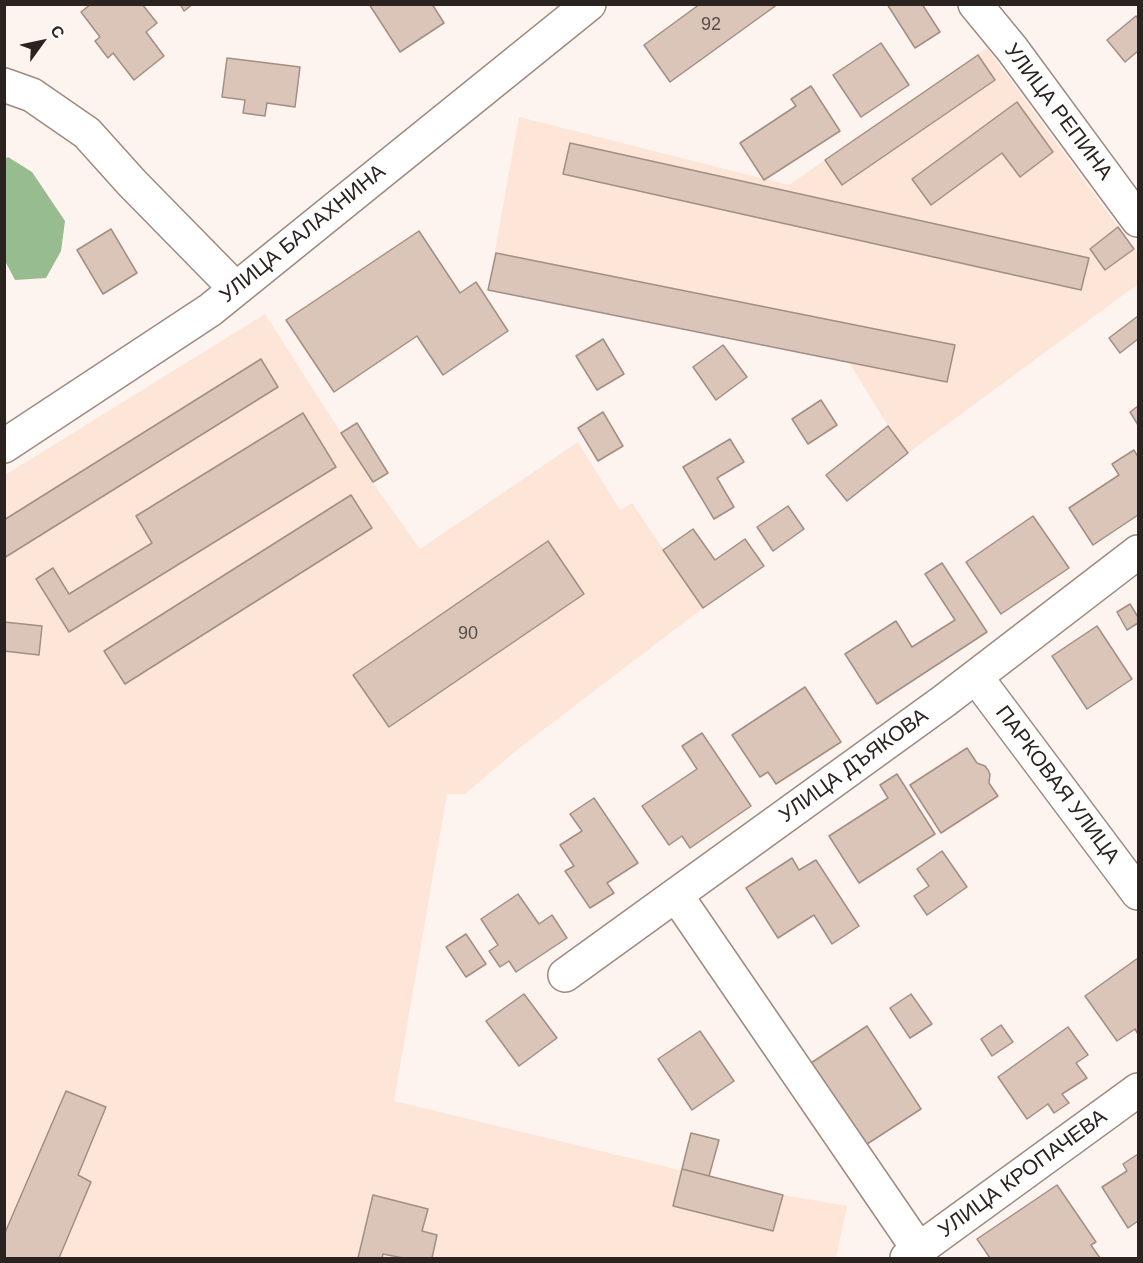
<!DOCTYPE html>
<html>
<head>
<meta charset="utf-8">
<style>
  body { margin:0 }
  #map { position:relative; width:1143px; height:1263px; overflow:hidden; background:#fdf3ef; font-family:Helvetica,sans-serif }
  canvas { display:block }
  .frame { position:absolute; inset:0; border:6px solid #2b231f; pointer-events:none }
  .north { position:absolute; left:12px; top:12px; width:60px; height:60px; -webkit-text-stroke:4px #fff; paint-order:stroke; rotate:57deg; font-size:16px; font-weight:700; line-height:24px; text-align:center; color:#2b231f }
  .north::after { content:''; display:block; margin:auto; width:21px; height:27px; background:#2b231f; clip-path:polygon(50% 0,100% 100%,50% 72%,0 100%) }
</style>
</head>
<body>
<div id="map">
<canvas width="1143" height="1263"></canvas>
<div class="frame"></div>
<div class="north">С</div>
</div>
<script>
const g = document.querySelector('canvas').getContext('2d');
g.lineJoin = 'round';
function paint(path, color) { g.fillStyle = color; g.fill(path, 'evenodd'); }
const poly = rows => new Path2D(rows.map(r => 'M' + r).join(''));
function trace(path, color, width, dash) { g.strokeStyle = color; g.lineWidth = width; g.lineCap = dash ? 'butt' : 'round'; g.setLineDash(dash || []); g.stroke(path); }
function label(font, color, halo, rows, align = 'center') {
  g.font = font + ' Helvetica,sans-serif'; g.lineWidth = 5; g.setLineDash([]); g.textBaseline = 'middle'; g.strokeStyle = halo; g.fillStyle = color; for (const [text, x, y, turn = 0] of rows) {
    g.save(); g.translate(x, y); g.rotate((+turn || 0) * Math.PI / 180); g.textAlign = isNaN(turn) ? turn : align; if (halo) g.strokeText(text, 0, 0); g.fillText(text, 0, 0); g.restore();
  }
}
paint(poly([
  [987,48,1138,254,1138,284,908,453,888,426,849,362,488,290,519,117,789,185],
  [265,314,341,433,388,473,373,483,420,549,578,442,620,510,632,503,703,608,518,749,465,794,447,794,394,1101,783,1195,847,1206,836,1258,5,1258,5,475]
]), '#fde5d8');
paint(poly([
  [8,157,32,172,65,221,61,251,46,278,15,280,5,261,4,160]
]), '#96bc90');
const building = poly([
  [91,4,142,4,157,23,146,32,164,56,134,80,113,53,108,58,95,41,100,37,81,12,91,4],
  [180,4,193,4,184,11,180,4],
  [369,4,432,4,444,23,400,52,369,4],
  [700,4,778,4,670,82,644,45,700,4],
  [887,4,922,4,940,32,915,48,887,4],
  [1136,16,1138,19,1138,51,1125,62,1107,40,1136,16],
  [881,43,909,85,861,117,833,75,881,43],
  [978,55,995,80,842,185,825,160,978,55],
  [227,58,300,67,295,107,267,103,265,116,243,113,245,100,222,97,227,58],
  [811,86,840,131,764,180,740,143,796,106,791,99,811,86],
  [1017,102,1053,152,1020,177,1002,153,931,205,912,179,1017,102],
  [570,143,1089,258,1081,290,563,174,570,143],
  [1118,227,1134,249,1105,270,1090,249,1118,227],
  [111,229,137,273,103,294,77,250,111,229],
  [419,231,460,293,476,282,508,331,443,375,417,336,334,392,286,320,419,231],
  [496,253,955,345,947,382,488,290,496,253],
  [1138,316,1138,339,1120,353,1109,338,1138,316],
  [603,339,624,374,597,390,576,356,603,339],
  [723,345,747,377,716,400,693,367,723,345],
  [261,359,278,387,4,558,4,520,261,359],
  [821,400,837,425,808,444,792,419,821,400],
  [1138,406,1138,425,1130,412,1138,406],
  [603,412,623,446,598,461,578,428,603,412],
  [303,413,336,467,69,632,36,579,53,568,69,594,152,543,136,516,303,413],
  [357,423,388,473,373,482,341,433,357,423],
  [888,426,908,453,847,501,826,475,888,426],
  [730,439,744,462,717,478,734,507,714,519,683,467,730,439],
  [1134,450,1138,457,1138,515,1093,545,1069,508,1119,475,1112,464,1134,450],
  [351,495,372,528,125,684,104,651,351,495],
  [788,506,804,529,773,551,757,527,788,506],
  [1033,516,1069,568,1001,614,966,562,1033,516],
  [693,529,715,560,745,539,764,566,703,608,663,550,693,529],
  [548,541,584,594,389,727,353,675,548,541],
  [942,563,987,632,877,704,845,654,896,621,912,647,955,620,925,574,942,563],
  [1130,604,1138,617,1138,623,1127,630,1117,612,1130,604],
  [4,622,42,626,39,655,4,651,4,622],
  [1097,626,1132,679,1087,709,1052,656,1097,626],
  [805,687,841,742,776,784,768,772,760,777,732,735,805,687],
  [702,733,751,806,690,848,682,836,669,845,642,806,697,769,682,746,702,733],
  [967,748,977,763,985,766,988,770,990,774,989,783,998,796,941,833,910,785,967,748],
  [897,774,935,834,859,883,829,836,888,798,880,785,897,774],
  [594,798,638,863,607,883,614,893,590,908,565,871,574,866,560,845,582,831,570,814,594,798],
  [942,851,967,887,927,915,914,896,929,886,917,869,942,851],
  [792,858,799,870,816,860,859,926,832,944,814,915,778,938,746,888,792,858],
  [518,894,539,924,552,915,567,938,516,972,509,961,500,967,489,951,498,945,481,919,518,894],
  [466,934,486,964,466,977,446,947,466,934],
  [1138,958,1138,1034,1135,1029,1117,1041,1085,996,1138,958],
  [524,994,557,1038,519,1066,486,1021,524,994],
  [911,994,932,1024,910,1038,890,1008,911,994],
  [1001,1025,1013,1042,992,1056,981,1039,1001,1025],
  [867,1026,921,1109,864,1146,811,1063,867,1026],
  [1068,1027,1088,1055,1076,1063,1087,1078,1062,1094,1069,1103,1054,1113,1048,1104,1027,1119,998,1077,1068,1027],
  [700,1031,734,1081,692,1110,658,1059,700,1031],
  [66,1091,106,1107,78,1175,91,1182,59,1258,4,1258,4,1235,66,1091],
  [691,1133,719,1140,709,1176,682,1169,691,1133],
  [1138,1154,1138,1221,1128,1228,1102,1187,1127,1171,1123,1164,1138,1154],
  [682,1169,783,1195,773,1231,673,1206,682,1169],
  [1057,1185,1096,1242,1091,1245,1100,1258,990,1258,977,1239,1057,1185],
  [373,1195,428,1209,422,1231,437,1235,432,1258,403,1258,383,1254,382,1258,358,1258,373,1195]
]);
paint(building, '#dbc5b9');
trace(building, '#a28e83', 1.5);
const minor = poly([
  [975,4,1012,49,1138,220],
  [4,85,32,95,87,133,132,183,236,289],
  [4,446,210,310,589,4],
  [976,677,1138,893],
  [676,895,919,1250],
  [565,975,944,701,1138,552],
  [907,1258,1138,1090]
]);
trace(minor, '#9e8a7f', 36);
trace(minor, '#fff', 33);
label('18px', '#574c46', null, [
  ["92",711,25],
  ["90",468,634]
]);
label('21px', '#2b231f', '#fff', [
  ["УЛИЦА РЕПИНА",1058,112,53],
  ["УЛИЦА БАЛАХНИНА",303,234,-39],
  ["УЛИЦА ДЪЯКОВА",854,766,-36],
  ["ПАРКОВАЯ УЛИЦА",1057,785,53],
  ["УЛИЦА КРОПАЧЕВА",1023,1174,-36]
]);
</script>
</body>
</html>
